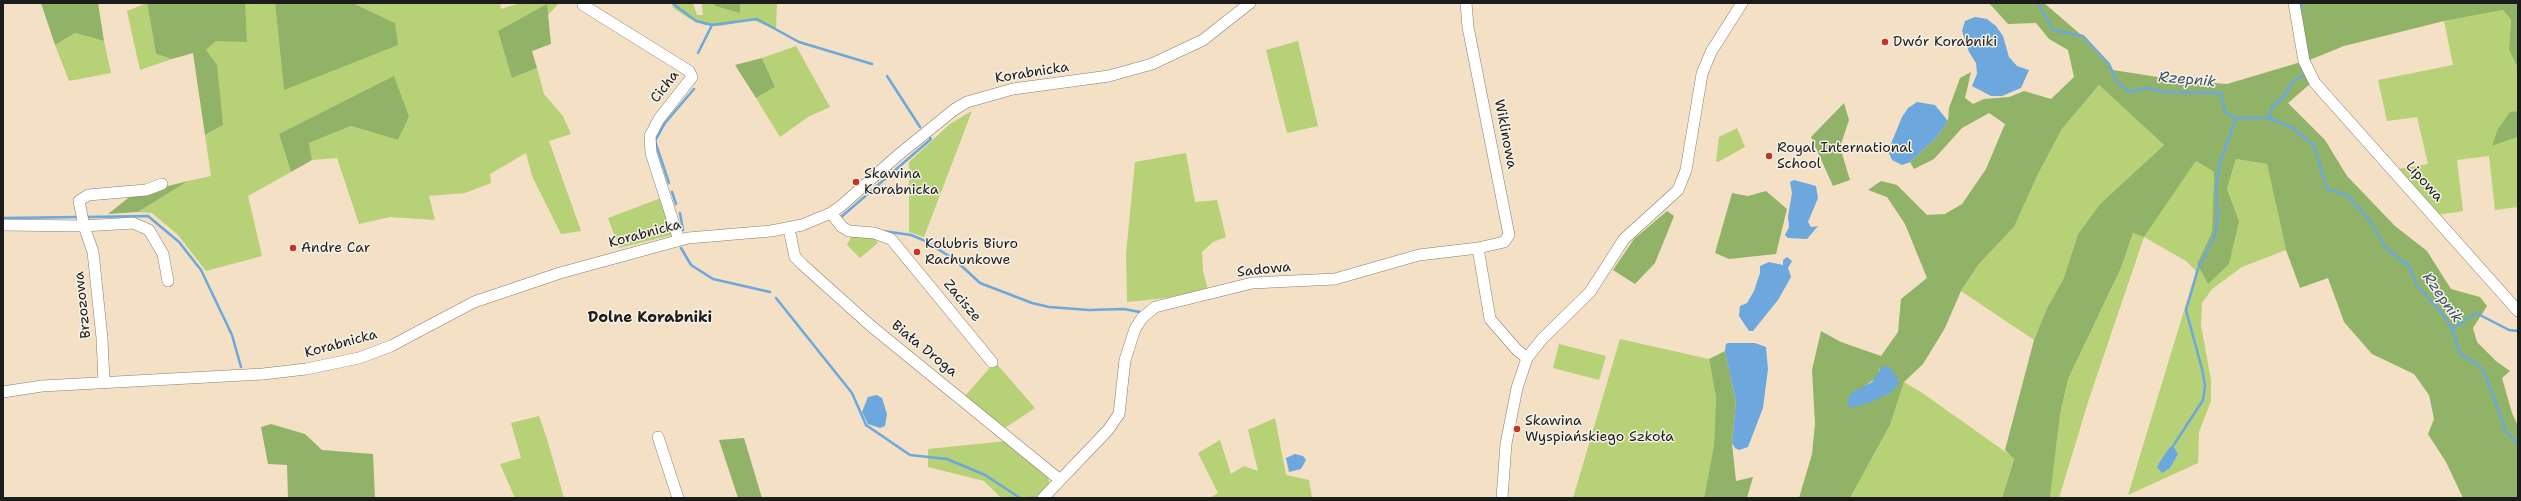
<!DOCTYPE html>
<html>
<head>
<meta charset="utf-8">
<style>
  body { margin:0 }
  #map { position:relative; width:2521px; height:501px; overflow:hidden; background:#f4e0c5; font-family:"Shantell Sans",sans-serif }
  canvas { display:block }
  .frame { position:absolute; inset:0; border:4px solid #1c1c1c; pointer-events:none }
</style>
</head>
<body>
<div id="map">
<canvas width="2521" height="501"></canvas>
<div class="frame"></div>
</div>
<script>
const g = document.querySelector('canvas').getContext('2d');
g.lineJoin = 'round';
function paint(path, color) { g.fillStyle = color; g.fill(path, 'evenodd'); }
const poly = rows => new Path2D(rows.map(r => 'M' + r).join(''));
function trace(path, color, width, dash) { g.strokeStyle = color; g.lineWidth = width; g.lineCap = dash ? 'butt' : 'round'; g.setLineDash(dash || []); g.stroke(path); }
function label(font, color, halo, rows, align = 'center') {
  g.font = font + ' "Shantell Sans",sans-serif'; g.lineWidth = 3; g.setLineDash([]); g.textBaseline = 'middle'; g.strokeStyle = halo; g.fillStyle = color; for (const [text, x, y, turn = 0] of rows) {
    g.save(); g.translate(x, y); g.rotate((+turn || 0) * Math.PI / 180); g.textAlign = isNaN(turn) ? turn : align; if (halo) g.strokeText(text, 0, 0); g.fillText(text, 0, 0); g.restore();
  }
}
paint(poly([
  [147,3,156,54,172,59,140,70,127,11],
  [244,3,275,3,284,90,395,23,353,3,500,3,501,9,520,3,559,3,548,15,546,4,512,78,537,68,544,94,563,116,571,134,549,141,581,231,561,234,532,176,526,153,490,174,491,183,465,193,429,196,435,220,390,217,359,224,337,158,312,160,309,143,351,126,398,140,409,117,279,134,291,172,248,196,262,256,206,271,178,235,152,213,138,212,188,181,211,176,205,135,223,125,206,50,216,41],
  [677,3,693,3,697,15,703,15,702,3,712,3,740,13,740,3,777,3,776,30,753,20,720,26,705,25,690,19,672,7],
  [2503,10,2511,20,2509,50,2518,68,2518,111,2510,113,2492,146,2517,136,2518,207,2495,210,2489,156,2457,160,2463,211,2437,215,2397,169,2428,164,2417,117,2387,121,2378,80,2453,65,2444,21],
  [75,33,104,41,111,73,69,81,55,45],
  [1298,41,1318,126,1287,133,1266,50],
  [796,46,830,107,808,117,780,137,756,98,775,87,762,58],
  [2099,85,2164,145,2100,204,2078,234,2063,280,2047,308,2034,340,1961,291,1978,265,2014,227,2038,174,2062,129],
  [972,111,924,237,909,232,909,162,950,124],
  [1737,128,1745,147,1718,162,1716,161,1719,137],
  [1186,153,1195,202,1217,200,1226,237,1213,242,1202,252,1203,271,1208,290,1165,298,1127,302,1126,254,1135,162],
  [2236,159,2267,164,2286,250,2242,267,2212,289,2202,303,2201,325,2211,380,2211,401,2199,432,2198,463,2128,495,2196,271,2186,261,2144,237,2089,399,2059,498,2050,498,2060,415,2068,379,2121,268,2133,233,2144,237,2196,161,2214,172,2212,232,2197,264,2208,284,2239,221,2227,189],
  [661,198,672,235,619,248,608,218],
  [852,235,872,236,878,243,860,258,847,245],
  [1620,339,1709,359,1716,398,1714,445,1704,498,1573,498],
  [1559,344,1606,356,1599,380,1553,368],
  [995,362,1035,408,1002,430,964,397],
  [1904,382,1921,392,2014,458,2002,498,1850,498,1890,425],
  [539,416,547,439,564,498,515,498,500,464,521,458,511,423],
  [1275,418,1286,475,1309,480,1312,498,1210,498,1218,493,1198,453,1220,440,1231,474,1244,466,1258,471,1248,430],
  [1007,441,1048,477,1049,483,1035,498,1001,498,984,481,928,467,928,449]
]), '#b6d176');
paint(poly([
  [41,3,98,3,104,41,75,33,55,45],
  [147,3,245,3,247,42,216,41,206,50,217,65,223,125,205,135,193,53,172,59,156,54],
  [275,3,353,3,395,23,398,45,284,90],
  [712,3,740,3,740,13,716,6],
  [1989,3,2044,3,2079,33,2113,70,2177,80,2227,84,2301,62,2310,84,2288,103,2325,140,2347,176,2395,226,2427,251,2451,289,2480,297,2487,306,2473,328,2477,342,2496,361,2510,371,2502,378,2512,413,2518,426,2518,498,2463,498,2446,462,2428,434,2434,419,2429,395,2414,374,2372,354,2344,322,2328,278,2300,288,2286,250,2267,164,2236,159,2227,189,2239,221,2229,264,2208,284,2197,264,2212,232,2214,172,2196,161,2144,237,2133,233,2121,268,2068,379,2060,415,2050,498,2002,498,2014,459,2005,450,2034,340,2047,308,2063,280,2078,234,2100,204,2164,145,2099,85,2062,129,2038,174,2014,227,1978,265,1961,291,1945,328,1923,364,1904,382,1890,425,1850,498,1799,498,1812,454,1815,424,1812,370,1821,331,1841,342,1881,356,1898,332,1901,299,1927,278,1905,224,1887,197,1868,190,1881,181,1897,185,1927,215,1945,214,1962,204,1986,169,2005,124,1989,113,1962,128,1934,159,1914,169,1910,162,1936,138,1948,121,1949,108,1960,78,1971,72,1965,98,1973,104,1984,99,2009,97,2024,91,2051,99,2074,77,2068,50,2049,39,2036,23,2008,24],
  [1880,368,1885,396,1866,385,1876,378],
  [2297,3,2518,3,2518,68,2509,50,2511,20,2503,10,2444,21,2344,46,2307,61],
  [547,4,551,44,532,51,537,68,512,78,498,31],
  [762,58,775,87,756,98,735,65],
  [394,76,409,117,398,140,351,126,309,143,312,160,291,172,279,134],
  [1844,103,1849,120,1840,147,1850,180,1833,186,1811,137],
  [2518,111,2518,139,2517,137,2492,146,2498,129,2510,112],
  [188,181,138,212,108,214,132,195],
  [1766,191,1787,209,1776,254,1729,259,1715,253,1732,193,1748,196],
  [1667,211,1674,216,1655,263,1635,284,1613,270,1634,239],
  [1725,351,1736,402,1732,443,1736,481,1753,477,1747,498,1704,498,1714,445,1716,398,1709,359],
  [271,424,305,434,322,450,373,454,375,498,288,498,287,465,268,464,261,427],
  [744,438,762,498,738,498,719,440]
]), '#90b367');
paint(poly([
  [1975,17,1987,19,1996,26,2003,36,2009,57,2017,66,2029,70,2021,88,2002,96,1991,96,1972,86,1977,74,1976,63,1969,52,1962,31,1965,21],
  [1917,102,1935,105,1948,121,1936,138,1910,162,1902,165,1892,160,1888,151,1902,117,1908,108],
  [1794,180,1816,186,1818,198,1808,222,1811,227,1818,226,1807,239,1788,238,1785,235,1789,227,1788,217,1792,193,1790,182],
  [1787,257,1792,261,1788,268,1791,277,1778,300,1753,331,1749,331,1739,316,1740,306,1747,303,1754,291,1760,273,1760,266,1769,262,1783,265,1783,260],
  [1728,343,1755,343,1766,347,1768,369,1763,408,1748,447,1739,450,1735,448,1732,443,1736,402,1725,351,1726,344],
  [1883,365,1892,370,1897,377,1899,383,1896,387,1892,392,1871,402,1850,408,1847,401,1851,393,1872,382],
  [877,395,882,398,887,414,885,426,880,428,868,424,862,412,868,397],
  [2173,446,2178,454,2170,468,2162,473,2157,467,2159,463,2170,447],
  [1295,454,1303,456,1306,460,1301,469,1289,472,1286,458]
]), '#6ca7dd');
trace(poly([
  [672,3,696,21,712,25,757,19,799,42,872,64],
  [2038,3,2053,30,2083,36,2109,64,2117,82,2130,92,2148,88,2164,92,2221,93,2225,112,2236,118,2269,118,2293,128,2314,146,2327,189,2347,195,2372,223,2385,247,2409,266,2417,285,2445,317,2452,329,2460,354,2477,364,2484,372,2506,431,2518,445],
  [2300,12,2302,3],
  [698,53,712,25],
  [887,76,920,127],
  [2269,118,2273,106,2284,96,2293,81,2306,74],
  [669,183,655,141,665,123,694,89],
  [672,192,676,204],
  [680,213,683,230],
  [88,217,148,216,179,242,201,270,232,335,241,367],
  [3,218,77,217],
  [840,218,931,139,930,138],
  [883,231,911,235,923,240,954,259,980,283,1032,303,1049,307,1089,310,1124,309,1140,312],
  [681,248,691,265,713,279,770,292],
  [776,298,852,393,866,425,910,455,947,459,985,475,1020,498],
  [2452,329,2476,313,2509,330,2518,331],
  [2173,446,2203,400,2205,386,2202,369,2186,310,2198,269,2215,235,2218,213,2216,190,2219,165,2236,118],
  [1030,498,1040,498]
]), '#6ca7dd', 2.5);
const minor = poly([
  [1466,3,1468,27,1509,235,1504,242,1478,248],
  [2294,3,2304,61,2315,83,2518,311],
  [583,5,689,71,692,77,659,119,650,136,651,153,679,240],
  [831,213,842,227,849,231,874,233,891,239,992,362],
  [3,225,84,226,79,201,88,195,146,190,162,184],
  [789,229,795,257,803,265,871,326,1060,480],
  [104,382,102,338,93,252,84,226,133,223,149,230,163,254,168,281],
  [3,392,42,386,263,374,306,369,359,358,391,346,474,302,560,273,688,238,771,231,802,225,831,213,841,206,897,156,955,109,967,102,1013,89,1109,76,1152,64,1203,40,1250,3],
  [658,437,678,498],
  [1043,498,1108,430,1119,414,1125,360,1135,329,1142,318,1155,307,1252,283,1335,279,1419,255,1478,248,1490,319,1517,350,1527,358],
  [1502,498,1506,444,1517,388,1527,358,1542,339,1590,292,1624,239,1678,190,1686,170,1702,74,1711,52,1742,3]
]);
trace(minor, '#887e70', 12);
trace(minor, '#fff', 11);
for (const [x, y, r, color] of [
  [1885,42,4,"#c8321e"],
  [1769,156,4,"#c8321e"],
  [856,182,4,"#c8321e"],
  [293,248,4,"#c8321e"],
  [917,252,4,"#c8321e"],
  [1517,429,4,"#c8321e"]
]) { const dot = new Path2D(); dot.arc(x, y, r, 0, 2 * Math.PI); g.fillStyle = color; g.fill(dot); trace(dot, '#f7f3e8', 1.5); }
label('14px', '#1c1c1c', '#f7f3e8', [
  ["Dwór Korabniki",1893,42],
  ["Royal International",1777,148],
  ["School",1777,164],
  ["Skawina",864,174],
  ["Korabnicka",864,190],
  ["Kolubris Biuro",925,244],
  ["Rachunkowe",925,260],
  ["Andre Car",301,248],
  ["Skawina",1525,421],
  ["Wyspiańskiego Szkoła",1525,437]
], 'left');
label('14px', '#1c1c1c', '#f7f3e8', [
  ["Korabnicka",1032,73,-9],
  ["Cicha",665,87,-52],
  ["Wiklinowa",1505,134,79],
  ["Lipowa",2424,182,48],
  ["Korabnicka",645,234,-15],
  ["Sadowa",1264,270,-6],
  ["Zacisze",962,301,50],
  ["Brzozowa",83,305,-96],
  ["Korabnicka",341,344,-15],
  ["Biała Droga",924,349,39]
]);
label('italic 15px', '#3c5469', '#f7f3e8', [
  ["Rzepnik",2187,80,5],
  ["Rzepnik",2442,298,55]
]);
label('bold 15px', '#1c1c1c', '#f7f3e8', [
  ["Dolne Korabniki",650,318]
]);
</script>
</body>
</html>
